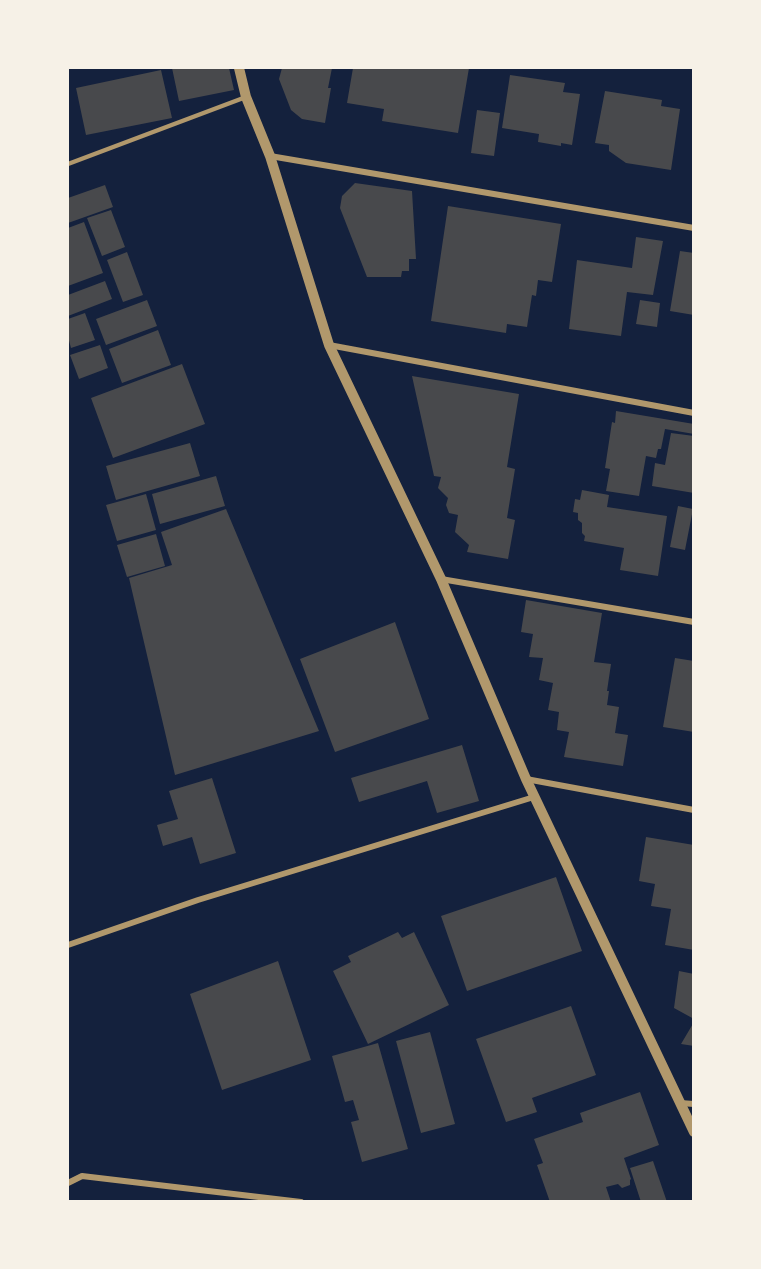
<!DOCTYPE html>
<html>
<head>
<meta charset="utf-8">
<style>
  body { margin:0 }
  #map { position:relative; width:761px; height:1269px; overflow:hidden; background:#14213d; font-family:"Playfair Display",serif }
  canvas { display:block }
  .frame { position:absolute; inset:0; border:69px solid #f6f1e7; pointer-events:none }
</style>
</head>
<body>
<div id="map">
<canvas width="761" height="1269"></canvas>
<div class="frame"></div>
</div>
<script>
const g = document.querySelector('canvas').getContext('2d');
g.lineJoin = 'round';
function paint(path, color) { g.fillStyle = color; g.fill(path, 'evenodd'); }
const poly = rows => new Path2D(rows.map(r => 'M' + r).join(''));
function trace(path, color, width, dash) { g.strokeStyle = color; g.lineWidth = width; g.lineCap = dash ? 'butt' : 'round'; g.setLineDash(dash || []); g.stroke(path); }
paint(poly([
  [172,68,229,68,234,90,179,101],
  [282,68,332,68,328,88,331,88,325,123,302,119,291,110,279,79],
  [353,68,469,68,458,133,382,121,384,109,347,103],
  [161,70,172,118,86,135,76,88],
  [510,75,565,83,563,92,580,94,572,145,561,143,561,146,538,142,539,134,502,128],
  [605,91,662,100,661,106,680,109,671,170,626,163,609,151,609,145,595,143],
  [477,110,500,113,494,156,471,153],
  [355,183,412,191,416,259,409,259,409,271,402,271,401,277,367,277,340,208,342,196],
  [105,185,113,207,68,223,68,198],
  [448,206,561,224,552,282,538,280,536,296,532,295,527,327,507,324,506,333,431,321],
  [111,210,125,247,102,256,87,218],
  [84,222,103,273,68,286,68,228],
  [636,237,663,241,653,295,627,292,621,336,569,329,577,260,632,268],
  [680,251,694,253,694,315,670,311],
  [127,252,143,295,123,302,107,260],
  [105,281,112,299,68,316,68,295],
  [147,300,157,326,106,345,96,319],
  [640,300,660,303,657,327,636,324],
  [85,313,95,340,71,348,68,337,68,319],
  [158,330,171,365,122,383,109,349],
  [100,345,108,368,79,379,70,355],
  [182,364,205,424,113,458,91,398],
  [412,376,519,394,507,467,515,469,507,518,515,520,508,559,467,552,469,545,455,532,458,515,449,513,446,505,448,498,438,488,441,477,434,476],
  [616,411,694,424,694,434,665,429,661,449,658,449,656,458,646,456,639,496,606,491,610,469,605,468,612,422,615,423],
  [671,433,694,436,694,493,652,486,655,463,665,465],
  [190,443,200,476,116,500,106,466],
  [216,476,225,506,160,524,152,494],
  [582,490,609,495,607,507,667,516,658,576,620,570,624,548,584,541,585,536,582,533,582,523,578,520,578,513,573,512,575,499,580,500],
  [146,494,156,530,117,541,106,505],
  [678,506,693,509,685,550,670,547],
  [226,509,319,731,175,775,129,578,172,565,161,532],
  [156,534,165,566,127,577,117,545],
  [526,600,602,613,594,662,611,664,607,691,609,691,607,705,619,707,615,733,628,735,623,766,564,757,569,732,557,730,559,712,548,710,553,683,539,680,543,658,529,657,533,634,521,632],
  [395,622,429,719,335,752,300,659],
  [675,658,694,661,694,732,663,727],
  [462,745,479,801,437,813,427,781,359,802,351,778],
  [212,778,236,853,200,864,192,837,163,846,157,825,178,819,169,791],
  [646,837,694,845,694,950,665,945,671,909,651,906,655,884,639,881],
  [556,877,582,951,467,991,441,916],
  [398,932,402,938,414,932,449,1005,368,1044,333,971,351,962,348,956],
  [278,961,311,1060,222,1090,190,994],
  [679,971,694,974,694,1019,674,1008],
  [571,1006,596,1075,532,1098,537,1112,506,1122,476,1039],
  [694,1022,694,1046,681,1044],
  [430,1032,455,1124,421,1133,396,1041],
  [378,1043,408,1149,362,1162,351,1122,359,1120,353,1100,345,1102,332,1056],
  [640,1092,659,1145,624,1158,631,1179,630,1180,630,1185,622,1188,618,1184,606,1187,611,1202,550,1202,537,1165,543,1163,534,1139,583,1122,580,1113],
  [653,1161,667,1202,641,1202,630,1168]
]), '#48494c');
trace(poly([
  [68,164,246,97]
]), '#b1986c', 4.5);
trace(poly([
  [270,156,694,228],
  [329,345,694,413],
  [441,579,694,622],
  [526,779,694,810],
  [68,945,198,900,534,797],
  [680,1103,694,1104],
  [68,1183,82,1176,301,1202]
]), '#b1986c', 6);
trace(poly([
  [239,68,246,97,270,156,329,345,441,579,526,779,694,1132]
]), '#b1986c', 10);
</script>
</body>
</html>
